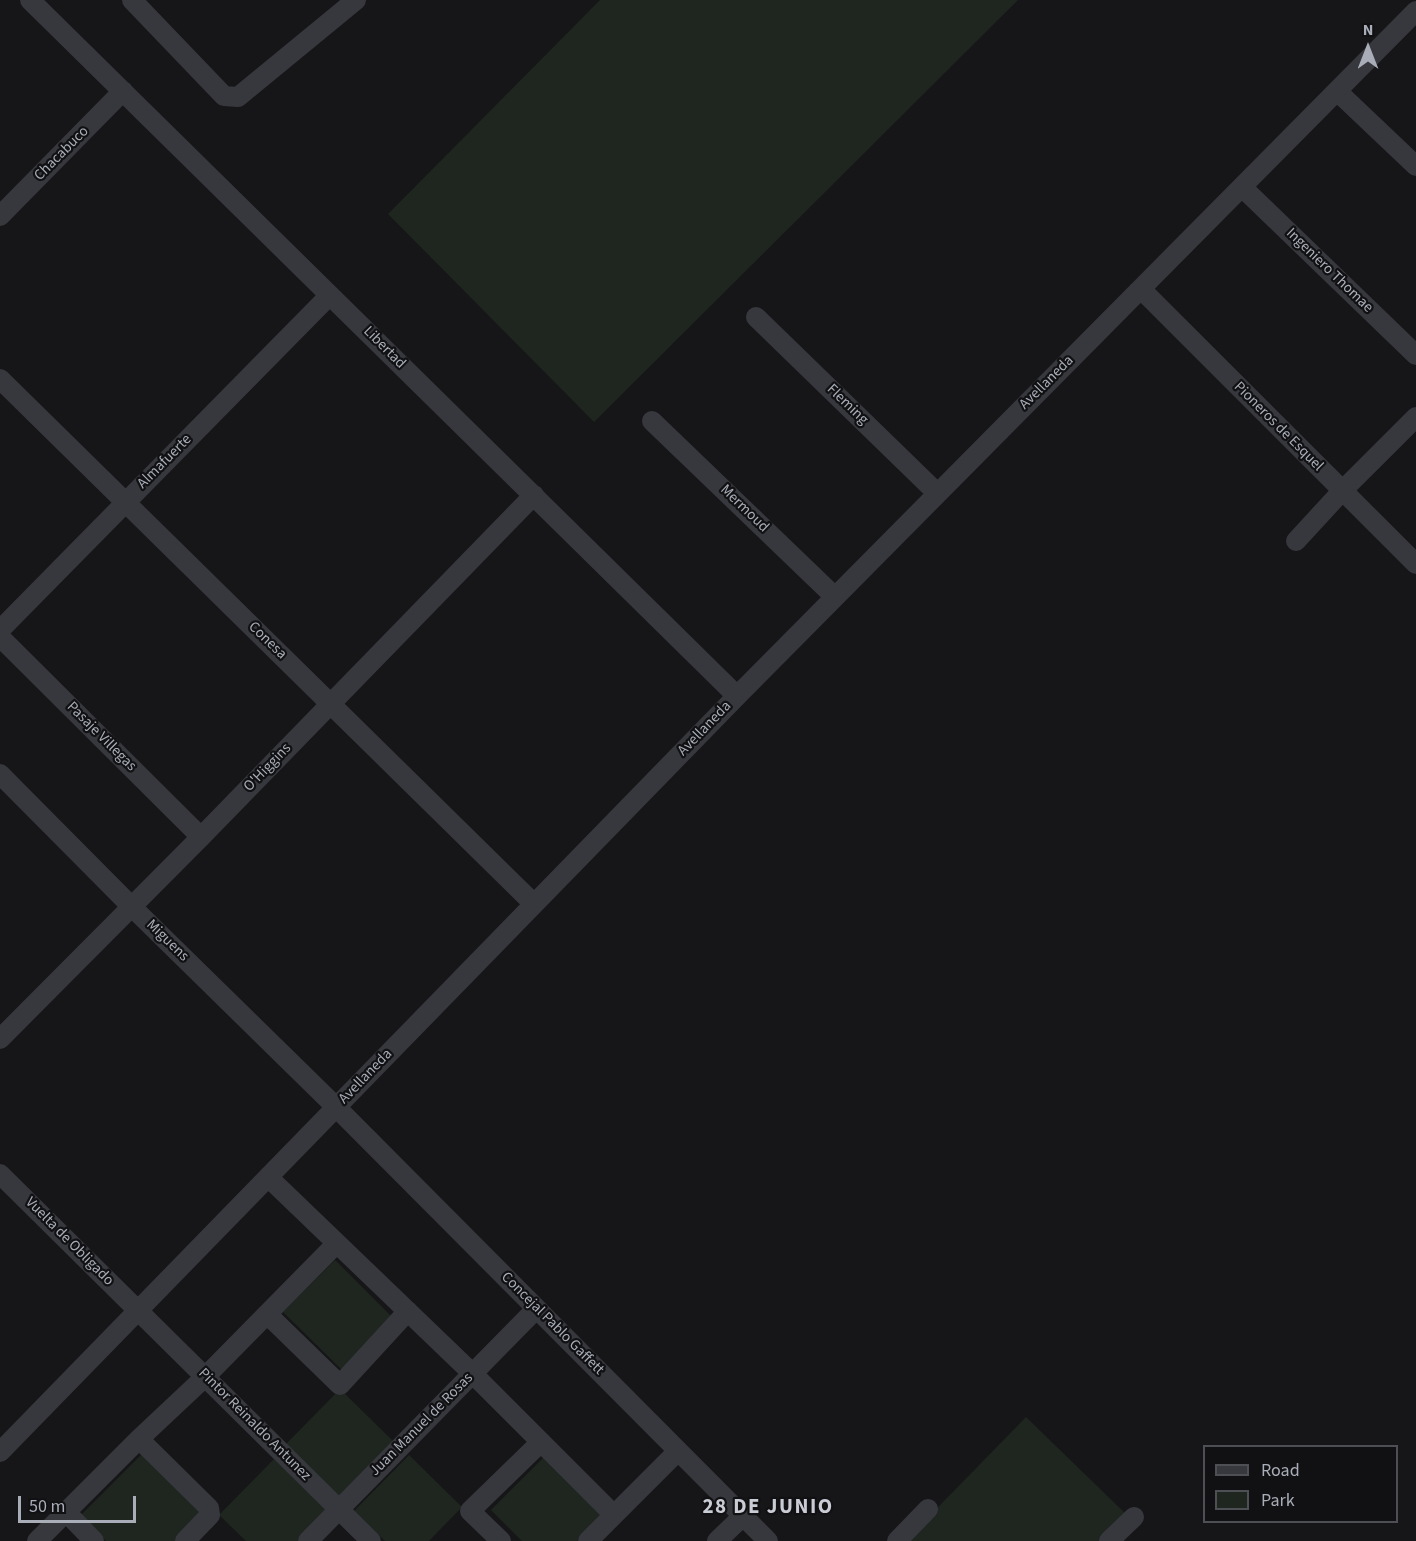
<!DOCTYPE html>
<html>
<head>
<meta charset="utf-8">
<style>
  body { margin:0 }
  #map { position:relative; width:1416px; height:1541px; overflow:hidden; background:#161618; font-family:"Source Sans 3",sans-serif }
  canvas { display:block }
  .legend { position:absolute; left:1203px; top:1445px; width:195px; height:78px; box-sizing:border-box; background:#111113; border:2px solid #4d4f55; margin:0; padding:8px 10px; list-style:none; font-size:18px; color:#a8adb8 }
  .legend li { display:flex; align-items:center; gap:12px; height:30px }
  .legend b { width:30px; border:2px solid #4d4f55 }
  .north { position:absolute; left:1338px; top:18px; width:60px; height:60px; -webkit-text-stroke:4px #111113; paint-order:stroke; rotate:0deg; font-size:16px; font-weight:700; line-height:24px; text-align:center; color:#a8adb8 }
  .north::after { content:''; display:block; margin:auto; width:21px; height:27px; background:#a8adb8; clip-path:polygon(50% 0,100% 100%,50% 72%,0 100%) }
  .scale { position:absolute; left:18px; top:1496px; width:118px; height:27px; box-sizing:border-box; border:3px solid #a8adb8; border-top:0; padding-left:8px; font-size:18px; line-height:21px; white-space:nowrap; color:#a8adb8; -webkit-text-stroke:4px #111113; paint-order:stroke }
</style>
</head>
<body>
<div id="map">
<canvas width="1416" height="1541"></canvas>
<ul class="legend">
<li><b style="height:8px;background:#37383d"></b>Road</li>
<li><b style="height:16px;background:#1e261f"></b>Park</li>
</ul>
<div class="north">N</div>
<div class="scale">50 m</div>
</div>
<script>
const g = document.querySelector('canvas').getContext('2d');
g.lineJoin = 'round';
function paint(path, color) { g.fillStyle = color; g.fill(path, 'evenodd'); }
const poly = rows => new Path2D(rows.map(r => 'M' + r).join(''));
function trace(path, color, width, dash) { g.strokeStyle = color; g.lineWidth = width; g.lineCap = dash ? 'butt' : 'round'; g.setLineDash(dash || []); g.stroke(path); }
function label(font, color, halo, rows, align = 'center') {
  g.font = font + ' "Source Sans 3",sans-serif'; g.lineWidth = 4.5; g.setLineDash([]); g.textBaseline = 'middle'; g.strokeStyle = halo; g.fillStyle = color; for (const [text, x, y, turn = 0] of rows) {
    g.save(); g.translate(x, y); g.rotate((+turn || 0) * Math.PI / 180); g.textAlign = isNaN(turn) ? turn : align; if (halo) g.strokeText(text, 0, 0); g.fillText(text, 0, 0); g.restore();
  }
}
paint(poly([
  [600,0,1018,0,594,422,388,214],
  [335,1260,393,1318,342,1370,283,1312],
  [340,1389,393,1441,338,1497,285,1445],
  [1026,1417,1129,1517,1106,1541,905,1541],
  [142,1454,204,1514,178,1541,106,1541,80,1516],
  [409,1455,462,1507,429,1541,385,1541,354,1511],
  [543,1458,602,1516,577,1541,522,1541,491,1510],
  [274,1459,328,1511,298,1541,246,1541,219,1515]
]), '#1e261f');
trace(poly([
  [30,0,737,696],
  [132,0,224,96,238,97,356,0],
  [1338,92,1416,166],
  [1242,187,1416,355],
  [0,216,123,91],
  [1141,289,1416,564],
  [756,317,937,493],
  [0,379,534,904],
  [652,421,835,597],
  [1296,541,1342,491,1416,417],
  [0,630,330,295],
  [0,637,201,837],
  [0,774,131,906,336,1107,768,1541],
  [0,1039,201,837,534,495],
  [0,1174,371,1541],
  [268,1177,473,1374,614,1515],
  [267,1314,340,1385,408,1311],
  [139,1439,209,1508,210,1515,185,1541],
  [0,1452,737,696,1416,11],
  [66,1512,94,1541],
  [37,1541,139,1439,205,1377,337,1243],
  [308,1541,536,1309],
  [501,1541,470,1511,541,1442],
  [588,1541,678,1451],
  [717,1541,743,1516],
  [897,1541,928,1509],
  [1109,1541,1134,1517]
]), '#37383d', 20);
label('15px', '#a8adb8', '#111113', [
  ["Chacabuco",62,154,-45],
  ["Ingeniero Thomae",1329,271,44],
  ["Libertad",384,348,45],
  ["Avellaneda",1047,383,-45],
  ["Fleming",847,405,44],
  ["Pioneros de Esquel",1278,427,45],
  ["Almafuerte",165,462,-45],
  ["Mermoud",744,509,44],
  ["Conesa",267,641,44],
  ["Avellaneda",705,729,-46],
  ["Pasaje Villegas",101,737,45],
  ["O'Higgins",268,768,-46],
  ["Miguens",167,941,44],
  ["Avellaneda",366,1077,-46],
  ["Vuelta de Obligado",69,1242,45],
  ["Concejal Pablo Gaffett",552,1324,45],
  ["Pintor Reinaldo Antunez",254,1425,45],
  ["Juan Manuel de Rosas",422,1425,-45]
]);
g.letterSpacing = '1.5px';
label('bold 21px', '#c9ccd4', '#111113', [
  ["28 DE JUNIO",768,1508]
]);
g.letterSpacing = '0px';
</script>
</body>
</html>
